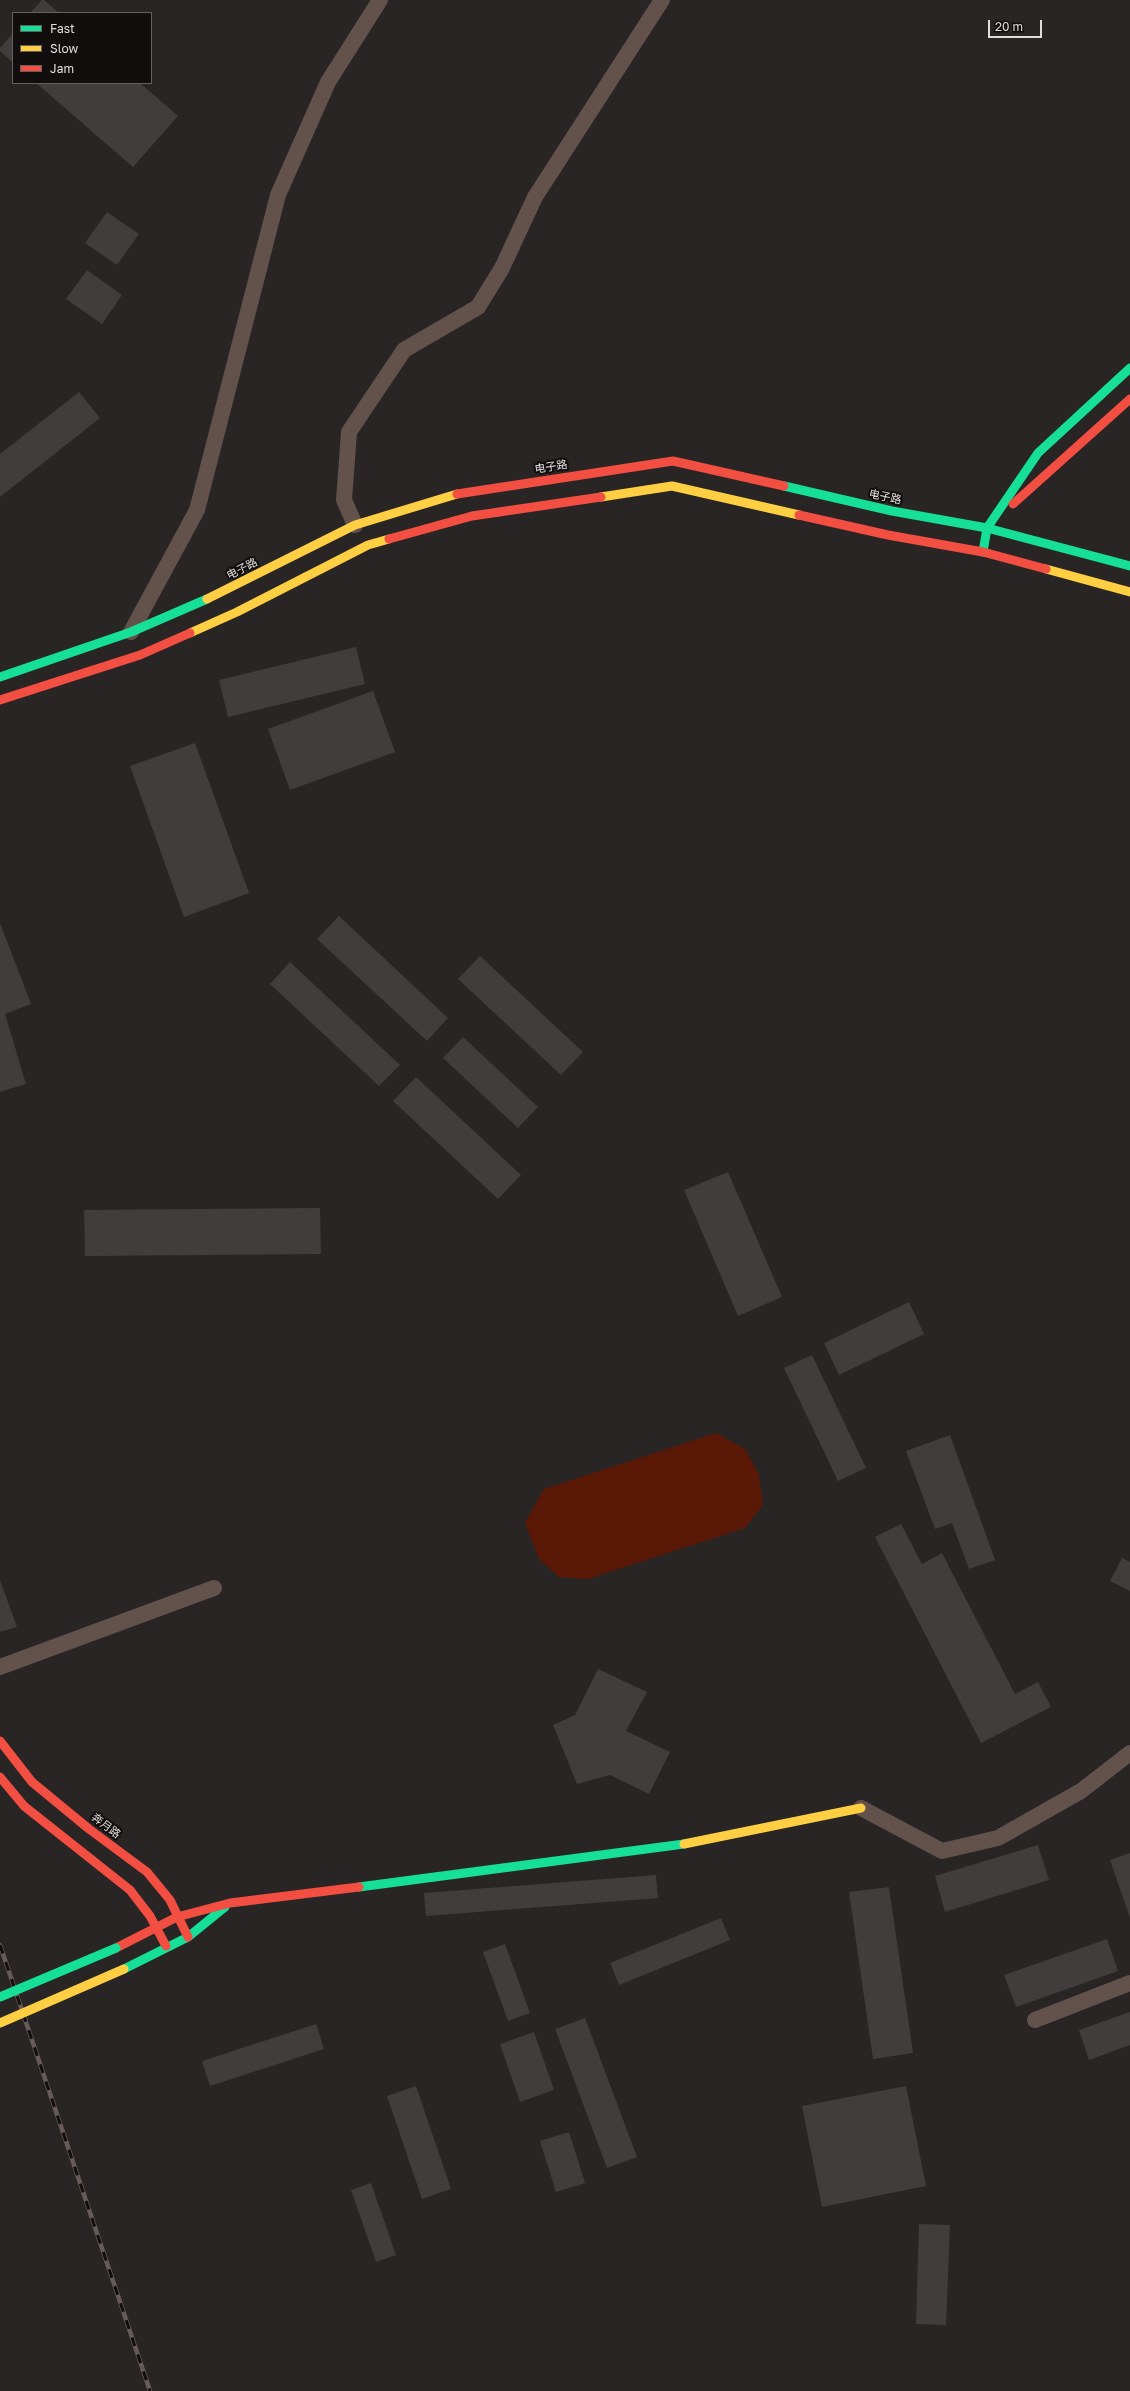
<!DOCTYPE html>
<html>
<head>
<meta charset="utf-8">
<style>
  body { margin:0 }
  #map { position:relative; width:1130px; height:2391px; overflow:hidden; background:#282524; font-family:"Golos Text",sans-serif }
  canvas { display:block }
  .legend { position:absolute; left:12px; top:12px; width:140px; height:72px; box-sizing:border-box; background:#110e0d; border:1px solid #646160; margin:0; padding:5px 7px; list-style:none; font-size:12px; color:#e1dddc }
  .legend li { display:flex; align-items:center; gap:8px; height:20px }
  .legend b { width:20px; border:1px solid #646160 }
  .scale { position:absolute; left:988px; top:20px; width:54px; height:18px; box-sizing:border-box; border:2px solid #e1dddc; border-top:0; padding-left:5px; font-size:12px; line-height:14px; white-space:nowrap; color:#e1dddc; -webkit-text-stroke:3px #110e0d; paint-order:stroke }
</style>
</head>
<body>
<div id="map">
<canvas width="1130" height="2391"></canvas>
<ul class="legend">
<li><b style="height:5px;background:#16e098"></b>Fast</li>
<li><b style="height:5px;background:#ffcf43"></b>Slow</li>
<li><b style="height:5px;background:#f24e42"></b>Jam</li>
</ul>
<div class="scale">20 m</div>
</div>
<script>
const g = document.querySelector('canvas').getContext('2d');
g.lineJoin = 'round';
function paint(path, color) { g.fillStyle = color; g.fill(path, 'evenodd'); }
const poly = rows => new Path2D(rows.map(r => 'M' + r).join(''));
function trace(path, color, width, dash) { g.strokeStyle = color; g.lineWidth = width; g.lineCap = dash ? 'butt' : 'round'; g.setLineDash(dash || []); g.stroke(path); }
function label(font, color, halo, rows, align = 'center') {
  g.font = font + ' "Golos Text","Noto Sans SC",sans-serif'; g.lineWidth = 4; g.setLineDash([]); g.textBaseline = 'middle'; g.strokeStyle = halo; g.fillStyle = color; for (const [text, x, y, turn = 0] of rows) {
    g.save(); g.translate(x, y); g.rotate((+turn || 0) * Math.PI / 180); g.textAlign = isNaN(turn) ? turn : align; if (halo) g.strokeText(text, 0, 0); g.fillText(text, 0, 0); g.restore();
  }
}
paint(poly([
  [716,1433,745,1449,759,1475,763,1505,745,1528,588,1579,559,1577,539,1559,525,1523,544,1489]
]), '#591906');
paint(poly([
  [42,0,44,0,59,13,30,13],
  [13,33,13,63,0,51,0,48],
  [36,83,140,83,178,116,133,167],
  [107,212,139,234,117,265,85,243],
  [87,270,122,295,102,324,66,299],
  [79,392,100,418,0,497,0,454],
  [356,647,365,684,228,717,219,680],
  [373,691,395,752,290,790,268,729],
  [195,743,249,893,184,917,130,766],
  [339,916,448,1018,427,1041,317,939],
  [0,923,31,1004,5,1014,26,1084,0,1092],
  [480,956,583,1052,561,1075,458,979],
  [290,962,400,1065,379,1086,270,984],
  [463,1037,538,1107,518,1128,443,1058],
  [416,1077,521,1175,498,1199,393,1101],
  [728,1172,782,1297,738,1316,684,1190],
  [320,1208,321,1254,85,1256,84,1210],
  [909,1302,924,1334,839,1375,824,1343],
  [812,1355,866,1468,838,1481,784,1368],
  [950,1435,995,1560,969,1569,952,1523,935,1529,906,1451],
  [901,1524,922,1564,942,1553,1015,1694,1038,1682,1051,1707,981,1743,875,1537],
  [1122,1558,1130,1562,1130,1591,1110,1581],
  [0,1580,17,1627,0,1632],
  [598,1669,647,1692,626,1731,670,1752,649,1794,610,1775,577,1784,553,1725,575,1715],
  [1038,1845,1049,1880,945,1912,935,1876],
  [1130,1853,1130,1918,1110,1860],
  [656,1875,658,1898,426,1916,424,1893],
  [889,1887,913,2053,873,2059,849,1892],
  [721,1918,730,1940,619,1985,610,1963],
  [1107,1939,1118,1971,1016,2007,1004,1975],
  [505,1944,530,2013,508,2021,483,1952],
  [1130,2012,1130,2045,1089,2060,1079,2030],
  [585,2018,637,2157,607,2168,555,2029],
  [316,2024,324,2049,210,2086,202,2061],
  [534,2032,554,2090,520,2102,500,2044],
  [416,2086,451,2189,422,2199,387,2096],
  [906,2086,926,2186,822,2207,802,2106],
  [569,2132,585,2183,556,2192,540,2141],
  [371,2183,396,2255,376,2262,351,2190],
  [919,2224,950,2225,946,2325,916,2324]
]), '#403d3c');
trace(poly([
  [355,525,344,500,349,432,404,350,478,307,502,268,535,197,662,0],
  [131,632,197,510,278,195,328,82,380,0],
  [0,1667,214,1588],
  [861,1808,942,1851,998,1838,1081,1791,1130,1753],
  [1035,2020,1130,1983]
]), '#63514c', 16);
trace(poly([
  [784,486,892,511,987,528,1130,566],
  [983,552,987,528,1038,453,1130,368],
  [0,677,131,632,207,599],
  [359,1887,684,1844],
  [124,1969,188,1937,225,1907]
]), '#16e098', 9);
trace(poly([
  [601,497,672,486,799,515],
  [1046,569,1130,592],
  [207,599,355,525,457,494],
  [190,633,237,612,368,545,389,539],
  [684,1844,861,1808]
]), '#ffcf43', 9);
trace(poly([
  [457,494,673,461,784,486],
  [1013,504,1130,399],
  [799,515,888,535,983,552,1046,569],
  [389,539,472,516,601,497],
  [0,700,140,655,190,633],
  [0,1741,32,1782,89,1829,147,1872,170,1900,188,1937],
  [0,1777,24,1806,130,1890,150,1916,166,1946],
  [116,1948,177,1917,230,1903,359,1887]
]), '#f24e42', 9);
const rail = poly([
  [0,1945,150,2391]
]);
trace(rail, '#665b58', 4.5);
trace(rail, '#110e0d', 3, [9]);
trace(poly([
  [0,1997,116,1948]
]), '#16e098', 9);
trace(poly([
  [0,2023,124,1969]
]), '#ffcf43', 9);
label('11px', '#e1dddc', '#110e0d', [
  ["电子路",551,467,-9],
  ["电子路",885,497,12],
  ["电子路",242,569,-27],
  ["奔月路",106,1826,37]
]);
</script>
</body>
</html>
